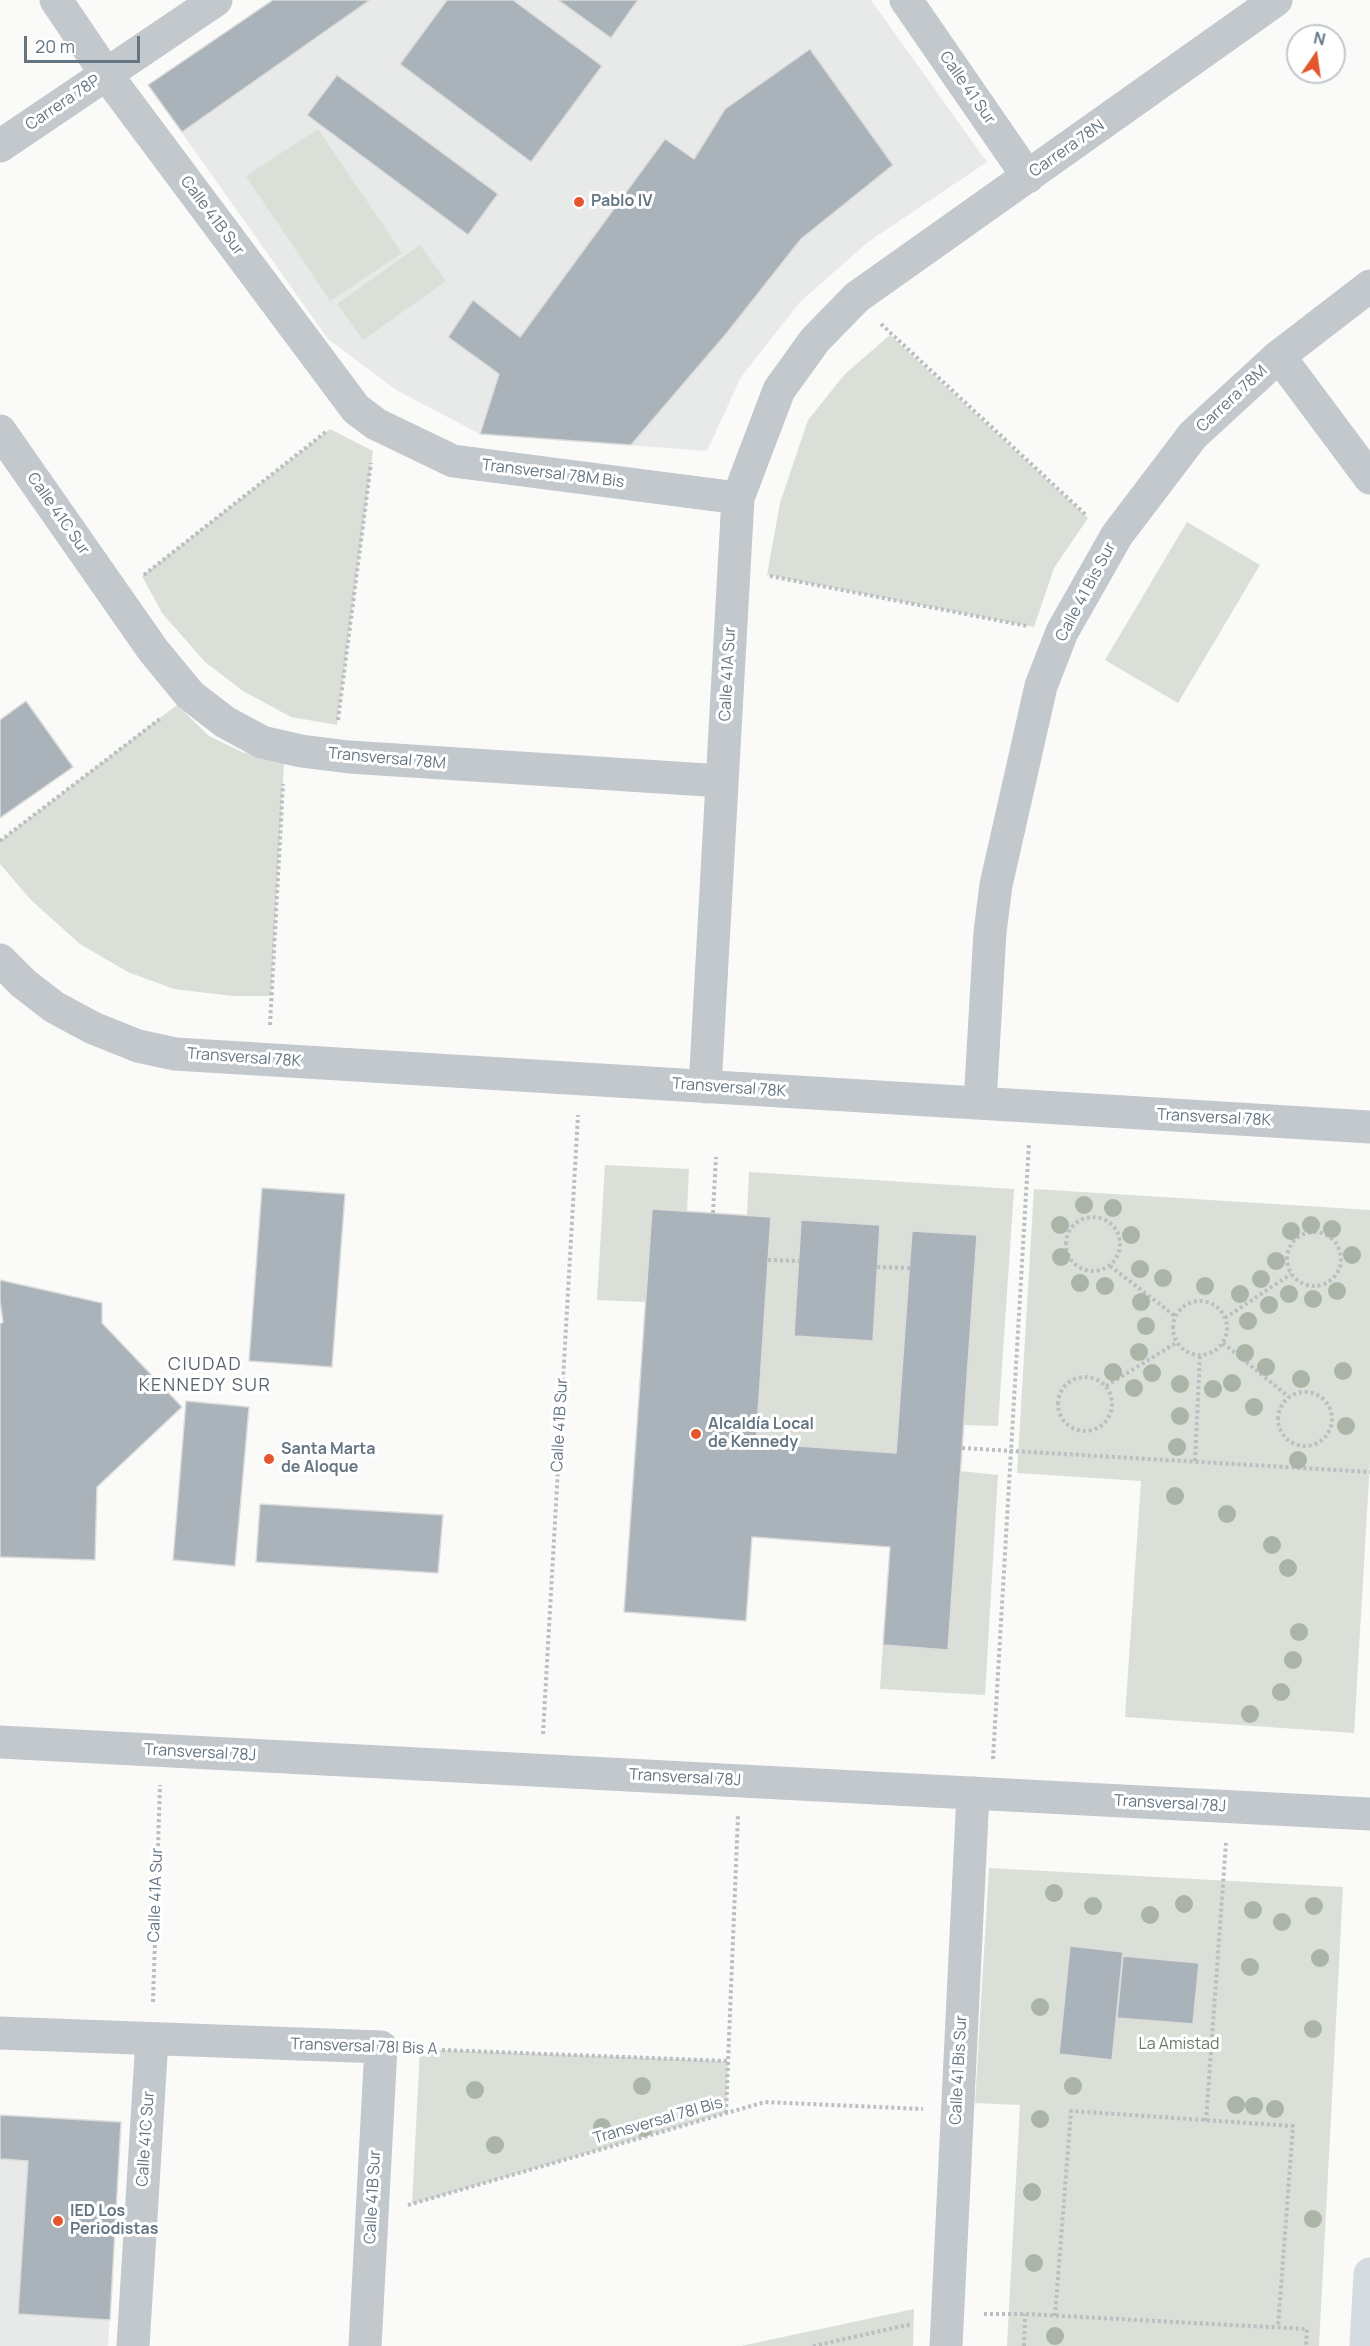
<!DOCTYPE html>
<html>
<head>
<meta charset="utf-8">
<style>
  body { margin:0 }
  #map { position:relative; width:1370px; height:2346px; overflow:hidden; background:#fafaf8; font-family:Manrope,sans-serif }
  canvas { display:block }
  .north { position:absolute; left:1286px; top:24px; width:60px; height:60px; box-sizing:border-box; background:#fff; border:2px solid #c1c8cd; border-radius:50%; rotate:13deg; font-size:16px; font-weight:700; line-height:24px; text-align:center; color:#657683 }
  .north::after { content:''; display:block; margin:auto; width:21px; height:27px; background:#e4572e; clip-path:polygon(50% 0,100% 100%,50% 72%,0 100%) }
  .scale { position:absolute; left:24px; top:36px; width:116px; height:27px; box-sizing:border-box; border:3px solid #657683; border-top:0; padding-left:8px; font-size:18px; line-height:21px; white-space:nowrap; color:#657683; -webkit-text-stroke:4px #fff; paint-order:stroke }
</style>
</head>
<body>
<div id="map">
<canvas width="1370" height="2346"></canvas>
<div class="north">N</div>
<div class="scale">20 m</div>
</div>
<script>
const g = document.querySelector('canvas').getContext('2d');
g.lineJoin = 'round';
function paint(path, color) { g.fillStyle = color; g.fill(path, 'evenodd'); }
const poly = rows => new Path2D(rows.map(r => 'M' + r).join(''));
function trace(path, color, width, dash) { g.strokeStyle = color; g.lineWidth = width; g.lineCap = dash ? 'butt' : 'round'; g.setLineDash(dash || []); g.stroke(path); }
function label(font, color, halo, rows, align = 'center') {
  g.font = font + ' Manrope,sans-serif'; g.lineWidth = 6; g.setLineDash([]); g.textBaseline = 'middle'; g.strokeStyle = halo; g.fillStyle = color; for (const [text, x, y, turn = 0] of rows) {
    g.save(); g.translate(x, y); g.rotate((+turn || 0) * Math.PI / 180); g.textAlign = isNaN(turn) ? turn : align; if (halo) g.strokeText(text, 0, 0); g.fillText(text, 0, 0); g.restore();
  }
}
paint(poly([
  [273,0,871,0,987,162,868,242,800,302,741,377,707,451,480,434,396,390,328,339,148,85],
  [0,2115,121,2122,108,2346,0,2346]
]), '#e8e9e9');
paint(poly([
  [318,129,402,253,330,301,246,176],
  [420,245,446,281,363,340,337,304],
  [890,335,1088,518,1054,568,1034,627,767,575,780,503,808,420,845,374],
  [330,429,373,451,337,725,291,717,243,691,205,662,162,613,142,576],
  [1187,522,1260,565,1178,703,1105,660],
  [177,705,209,736,242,752,284,763,271,996,233,996,174,989,128,972,80,944,31,900,0,864,0,841],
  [605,1165,689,1169,687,1211,652,1209,646,1302,597,1300],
  [749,1172,1014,1189,998,1426,963,1425,977,1236,912,1231,896,1453,756,1443,771,1218,747,1215],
  [801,1220,880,1226,872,1341,794,1336],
  [1034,1189,1370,1210,1370,1462,1354,1733,1125,1717,1141,1481,1017,1473],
  [960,1471,998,1475,985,1695,880,1689,883,1645,948,1649],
  [989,1868,1343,1887,1319,2346,1007,2346,1020,2105,975,2103],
  [420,2049,728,2061,726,2113,412,2204],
  [914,2309,913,2346,741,2346]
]), '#dadfd7');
const building = poly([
  [273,0,370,0,182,132,148,85,273,0],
  [447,0,513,0,602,66,531,162,400,64,447,0],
  [558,0,638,0,611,38,558,0],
  [810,49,893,165,801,239,726,334,631,445,480,434,499,374,448,337,473,300,520,337,665,139,694,159,725,109,810,49],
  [337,75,498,194,468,235,307,115,337,75],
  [26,701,73,767,0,818,0,720,26,701],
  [262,1188,345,1194,332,1367,249,1361,262,1188],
  [652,1209,771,1217,756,1443,896,1453,912,1231,977,1235,948,1650,883,1645,890,1547,752,1537,746,1621,624,1612,652,1209],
  [801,1220,880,1225,873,1341,794,1336,801,1220],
  [0,1280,102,1303,102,1323,182,1407,97,1487,95,1560,0,1557,0,1324,3,1322,0,1301,0,1280],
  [186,1401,249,1407,235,1566,173,1560,186,1401],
  [260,1504,443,1515,438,1573,256,1562,260,1504],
  [1070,1946,1123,1952,1112,2060,1059,2054,1070,1946],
  [1123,1956,1199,1963,1193,2024,1117,2018,1123,1956],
  [0,2115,121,2122,110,2320,18,2314,28,2161,0,2159,0,2115]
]);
paint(building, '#aab3b9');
trace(building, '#dcdcda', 1.5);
trace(poly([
  [881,324,1086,515],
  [144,575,327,431],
  [770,576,1027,626],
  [338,720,371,463],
  [0,841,161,718],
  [270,1025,283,784],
  [713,1213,716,1157],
  '1066 1244a27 27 0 1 1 54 0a27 27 0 1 1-54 0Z',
  '1287 1259a27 27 0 1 1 54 0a27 27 0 1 1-54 0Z',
  [768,1260,799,1261],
  [1110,1266,1175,1316],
  [877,1267,910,1268],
  '1173 1328a27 27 0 1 1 54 0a27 27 0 1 1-54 0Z',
  [1225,1318,1291,1274],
  [1223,1343,1289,1397],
  '1058 1404a27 27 0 1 1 54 0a27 27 0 1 1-54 0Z',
  [1106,1386,1176,1343],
  '1278 1419a27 27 0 1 1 54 0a27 27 0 1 1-54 0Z',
  [962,1448,1370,1472],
  [1195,1461,1200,1355],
  [543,1734,578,1115],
  [993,1759,1029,1143],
  [153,2002,160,1785],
  [418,2049,728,2061],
  [726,2113,738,1815],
  [1206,2121,1226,1843],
  [408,2205,765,2102,923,2109],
  [984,2314,1025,2314,1307,2329,1306,2346],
  [1055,2316,1071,2111,1293,2126,1278,2327],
  [813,2346,912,2324],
  [1024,2346,1025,2314]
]), '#bbbfc2', 4, [3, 3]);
trace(poly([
  [56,0,106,74,356,409,376,424,453,461,738,498],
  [906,0,1028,177],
  [0,146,216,0],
  [1279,356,1370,478],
  [0,431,153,650,190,695,225,722,262,742,301,751,349,757,722,781],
  [0,960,23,983,54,1007,93,1028,138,1046,175,1054,1370,1127],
  [705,1087,738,498,779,390,815,340,857,297,1276,0],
  [980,1103,990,932,996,885,1041,686,1062,632,1117,535,1193,435,1279,356,1370,286],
  [0,1742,1370,1814],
  [0,2033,381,2047,365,2346],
  [133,2346,152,2039],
  [946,2346,973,1793]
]), '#c3c8cc', 33);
trace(poly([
  [1366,2346,1370,2274]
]), '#d6dbdf', 33);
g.fillStyle = '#aab4a7';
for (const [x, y] of [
  [1084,1205],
  [1113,1208],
  [1060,1225],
  [1311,1225],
  [1332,1229],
  [1291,1231],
  [1131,1235],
  [1352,1255],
  [1061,1257],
  [1276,1261],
  [1140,1269],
  [1163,1278],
  [1261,1279],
  [1080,1283],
  [1105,1286],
  [1205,1286],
  [1337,1291],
  [1240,1294],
  [1289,1294],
  [1313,1299],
  [1141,1302],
  [1269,1305],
  [1248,1321],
  [1146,1326],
  [1139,1352],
  [1245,1353],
  [1266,1367],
  [1343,1371],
  [1113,1372],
  [1152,1373],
  [1301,1379],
  [1232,1383],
  [1180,1384],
  [1134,1388],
  [1213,1389],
  [1254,1407],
  [1180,1416],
  [1346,1426],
  [1177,1447],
  [1298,1460],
  [1175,1496],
  [1227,1514],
  [1272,1545],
  [1288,1568],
  [1299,1632],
  [1293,1660],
  [1281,1692],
  [1250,1714],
  [1054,1893],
  [1184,1904],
  [1093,1906],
  [1314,1906],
  [1253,1910],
  [1150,1915],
  [1282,1922],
  [1320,1958],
  [1250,1967],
  [1040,2007],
  [1313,2029],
  [642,2086],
  [1073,2086],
  [475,2090],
  [1236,2105],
  [1254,2106],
  [1275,2109],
  [1040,2119],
  [602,2127],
  [644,2128],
  [495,2145],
  [1032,2192],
  [1313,2219],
  [1034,2263],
  [1055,2336]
]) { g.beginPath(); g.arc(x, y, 9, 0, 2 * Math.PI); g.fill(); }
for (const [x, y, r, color] of [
  [579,202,6,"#e4572e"],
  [696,1434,6,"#e4572e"],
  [269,1459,6,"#e4572e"],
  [58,2221,6,"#e4572e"]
]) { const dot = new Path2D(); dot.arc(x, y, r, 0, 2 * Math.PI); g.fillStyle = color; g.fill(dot); trace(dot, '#fff', 2); }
label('16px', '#657683', '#fff', [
  ["Calle 41 Sur",967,88,55],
  ["Carrera 78P",63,103,-34],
  ["Carrera 78N",1067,149,-35],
  ["Calle 41B Sur",212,216,53],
  ["Carrera 78M",1232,399,-43],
  ["Transversal 78M Bis",553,474,7],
  ["Calle 41C Sur",58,514,55],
  ["Calle 41 Bis Sur",1086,592,-62],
  ["Calle 41A Sur",728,674,-87],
  ["Transversal 78M",387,759,5],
  ["Transversal 78K",244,1058,4],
  ["Transversal 78K",729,1088,4],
  ["Transversal 78K",1214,1118,3],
  ["Calle 41B Sur",560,1425,-87],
  ["Transversal 78J",200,1753,3],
  ["Transversal 78J",685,1778,3],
  ["Transversal 78J",1170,1804,3],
  ["Calle 41A Sur",156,1895,-88],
  ["Transversal 78I Bis A",364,2047,2],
  ["Calle 41 Bis Sur",959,2070,-87],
  ["Transversal 78I Bis",658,2121,-16],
  ["Calle 41C Sur",146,2139,-86],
  ["Calle 41B Sur",373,2197,-87]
]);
label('bold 16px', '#657683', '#fff', [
  ["Pablo IV",591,202],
  ["Alcaldía Local",708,1425],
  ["de Kennedy",708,1443],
  ["Santa Marta",281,1450],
  ["de Aloque",281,1468],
  ["IED Los",70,2212],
  ["Periodistas",70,2230]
], 'left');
label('16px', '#687a64', '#fff', [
  ["La Amistad",1179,2045]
]);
g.letterSpacing = '1.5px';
label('18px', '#57646e', '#fff', [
  ["CIUDAD",205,1365],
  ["KENNEDY SUR",205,1386]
]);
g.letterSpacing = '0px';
</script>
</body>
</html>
